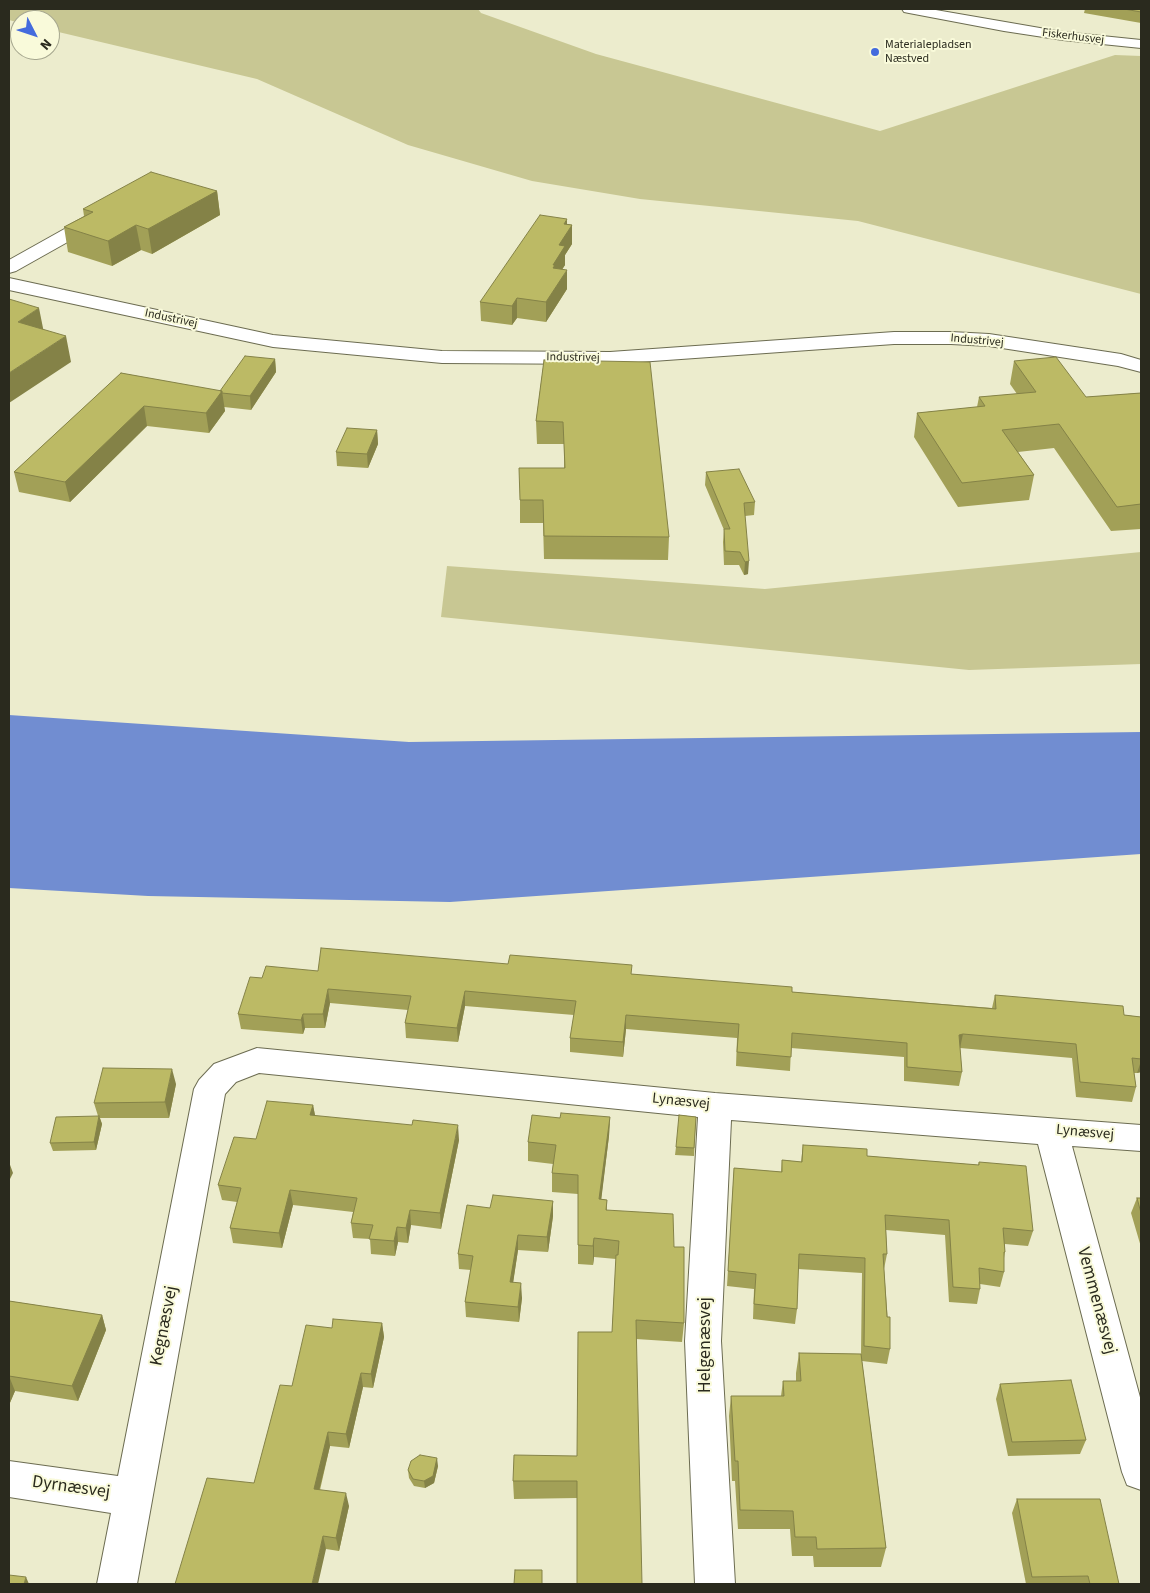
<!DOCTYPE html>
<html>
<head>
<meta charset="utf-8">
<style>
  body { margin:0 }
  #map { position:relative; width:1150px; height:1593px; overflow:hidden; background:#ececcd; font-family:"Source Sans 3",sans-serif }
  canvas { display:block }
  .frame { position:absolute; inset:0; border:10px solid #2a2a1e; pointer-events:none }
  .north { position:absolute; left:10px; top:10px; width:50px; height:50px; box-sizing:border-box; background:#f9fada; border:1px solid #a6a78f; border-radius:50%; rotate:131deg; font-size:14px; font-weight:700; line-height:20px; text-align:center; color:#2a2a1e }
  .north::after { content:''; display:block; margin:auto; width:18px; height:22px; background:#446bdd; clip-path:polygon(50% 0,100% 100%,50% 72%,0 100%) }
</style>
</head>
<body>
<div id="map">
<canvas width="1150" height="1593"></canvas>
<div class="frame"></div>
<div class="north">N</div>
</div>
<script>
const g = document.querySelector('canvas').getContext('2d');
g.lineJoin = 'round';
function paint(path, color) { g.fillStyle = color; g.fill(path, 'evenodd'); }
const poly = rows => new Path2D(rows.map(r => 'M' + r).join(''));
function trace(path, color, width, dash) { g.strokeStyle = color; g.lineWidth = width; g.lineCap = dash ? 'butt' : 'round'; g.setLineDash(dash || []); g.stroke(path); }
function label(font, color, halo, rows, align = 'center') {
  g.font = font + ' "Source Sans 3",sans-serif'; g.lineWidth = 4; g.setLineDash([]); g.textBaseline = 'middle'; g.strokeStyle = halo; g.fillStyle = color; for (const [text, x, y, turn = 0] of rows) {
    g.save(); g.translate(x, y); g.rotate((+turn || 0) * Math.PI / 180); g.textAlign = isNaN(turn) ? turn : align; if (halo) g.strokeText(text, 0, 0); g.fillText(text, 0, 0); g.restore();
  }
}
paint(poly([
  [9,9,478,9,481,13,596,54,880,131,1115,55,1141,56,1141,294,858,221,640,199,532,181,408,145,257,79,50,30,50,20,20,20,20,23,9,20],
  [1141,552,1141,664,969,670,441,617,447,566,765,589]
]), '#c8c793');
paint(poly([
  [9,715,409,742,1141,732,1141,854,450,902,148,896,9,888]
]), '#718dd1');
const minor = poly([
  [902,9,930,9,1063,32,1141,40,1141,48,1063,40,1004,31,909,13,904,12,902,9],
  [99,212,105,213,108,217,105,221,16,271,9,273,9,260,93,213,99,212],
  [9,278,273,335,442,351,610,352,894,332,951,332,989,334,1121,354,1141,360,1141,372,1118,366,989,346,951,344,894,344,610,364,442,363,273,347,9,290,9,278],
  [257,1048,715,1093,1141,1125,1141,1151,1072,1146,1141,1401,1141,1490,1127,1485,1122,1472,1038,1144,731,1120,721,1341,735,1584,695,1584,685,1341,698,1117,259,1073,236,1082,225,1094,137,1584,97,1584,111,1513,9,1497,9,1461,118,1476,194,1089,199,1080,214,1064,257,1048]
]);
trace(minor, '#6c6c51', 2);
paint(minor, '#fff');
paint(poly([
  [1085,9,1141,9,1141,23,1084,13],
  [217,191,220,215,152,254,141,250,112,266,68,252,64,227,84,216,83,209],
  [567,224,572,225,572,244,565,255,565,265,562,269,567,289,546,322,517,318,512,325,481,321,480,302],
  [275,359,276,372,251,410,224,407,225,411,209,433,147,426,70,502,19,492,14,472,121,373,220,391],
  [544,360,669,537,668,560,544,559,543,523,520,523,520,500,564,468,564,444,537,444,536,421],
  [1014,361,1086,397,1141,393,1141,529,1111,531,1054,448,1018,452,1034,475,1029,500,958,507,914,437,917,413,977,407,979,397,1017,394,1010,384],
  [377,430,378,444,368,468,337,466,336,452],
  [706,472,755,502,754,515,745,516,748,574,744,575,739,565,724,565,723,542,724,530,705,485],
  [318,971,632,974,792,992,992,1008,995,995,1124,1015,1141,1017,1141,1072,1137,1073,1134,1073,1136,1087,1132,1102,1076,1097,1072,1058,960,1048,962,1072,959,1086,904,1081,904,1057,791,1048,790,1071,736,1066,737,1038,712,1036,626,1029,623,1057,570,1052,570,1038,574,1015,465,1006,458,1042,406,1038,405,1023,408,1010,330,1003,325,1028,305,1028,303,1034,241,1029,238,1014,262,978],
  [176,1084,169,1118,100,1118,102,1124,96,1150,53,1151,50,1143,98,1116,94,1103],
  [313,1105,315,1116,459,1140,441,1229,411,1225,408,1243,398,1242,395,1256,371,1254,370,1239,353,1238,351,1223,353,1212,293,1205,282,1248,233,1243,230,1228,237,1202,222,1200,218,1185,256,1139],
  [610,1117,609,1136,601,1199,607,1200,607,1210,674,1247,684,1323,682,1342,636,1339,577,1498,514,1499,513,1481,577,1456,612,1332,616,1259,594,1257,593,1265,578,1264,578,1194,552,1192,552,1173,553,1164,528,1161,528,1142,560,1118],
  [696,1117,694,1156,675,1155,676,1147],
  [803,1145,867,1156,978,1165,979,1162,1033,1231,1028,1246,1005,1244,1005,1252,1004,1258,1004,1272,1000,1287,980,1284,980,1289,977,1304,949,1302,945,1235,886,1230,887,1254,884,1269,890,1349,887,1364,862,1361,886,1548,881,1567,814,1567,813,1556,792,1556,790,1529,738,1529,735,1481,732,1481,729,1416,731,1396,781,1396,783,1381,796,1381,796,1373,799,1353,861,1354,862,1273,798,1269,797,1309,795,1324,753,1319,754,1289,727,1286,734,1168,781,1172,782,1160,801,1162],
  [1137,1198,1141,1198,1141,1247,1131,1213],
  [553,1201,553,1216,548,1252,518,1250,513,1282,522,1298,519,1322,466,1317,465,1302,471,1270,459,1269,458,1254,490,1208],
  [9,1301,102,1315,106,1330,78,1401,15,1391,9,1405],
  [382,1323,384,1337,373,1388,363,1387,349,1448,330,1446,320,1490,349,1506,339,1551,326,1549,254,1483,292,1386,332,1328],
  [1000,1384,1086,1440,1080,1454,1008,1456,996,1399],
  [438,1466,434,1483,425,1488,414,1486,409,1478,408,1470],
  [1017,1499,1119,1584,1026,1584,1012,1513]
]), '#a2a057');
paint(poly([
  [217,191,220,215,152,254,148,229],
  [567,219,567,233,572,225,572,244,565,255,565,265,555,281,553,265,559,245,564,224],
  [136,225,141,250,112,266,108,241],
  [567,270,567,289,546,322,546,302],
  [517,298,517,318,512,325,512,306],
  [39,308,44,333,18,322],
  [66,336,71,362,9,403,9,373],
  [275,359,276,372,251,410,250,396],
  [222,391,225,411,209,433,206,413],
  [144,406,147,426,70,502,65,482],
  [377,430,378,444,368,468,367,454],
  [749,561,748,574,744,575,745,562],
  [328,989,330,1003,325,1028,323,1014],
  [465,991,465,1006,458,1042,457,1028],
  [303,1014,305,1028,303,1034,301,1020],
  [626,1015,626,1029,623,1057,623,1042],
  [963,1034,960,1048,959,1035],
  [1141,1061,1141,1072,1137,1073],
  [172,1069,176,1084,169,1118,165,1102],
  [313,1105,316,1120,310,1115],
  [99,1116,102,1124,96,1150,94,1142],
  [610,1117,609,1136,599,1218,599,1199],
  [458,1125,459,1140,441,1229,440,1213],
  [9,1162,13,1173,9,1181],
  [290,1190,293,1205,282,1248,279,1233],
  [553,1201,553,1216,548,1252,547,1237],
  [410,1210,411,1225,408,1243,406,1228],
  [397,1227,398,1242,395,1256,394,1241],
  [518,1235,518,1250,511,1297,510,1282],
  [594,1238,594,1257,593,1265,593,1246],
  [521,1283,522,1298,519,1322,518,1307],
  [102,1315,106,1330,78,1401,72,1386],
  [382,1323,384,1337,373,1388,371,1374],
  [361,1373,363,1387,349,1448,346,1434],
  [9,1376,15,1391,9,1405],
  [328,1432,330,1446,316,1503,314,1489],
  [437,1458,438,1466,434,1483,425,1488,424,1481],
  [346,1493,349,1506,339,1551,336,1538],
  [323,1536,326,1549,318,1584,312,1584],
  [26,1577,29,1584,24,1584]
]), '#848247');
const building = poly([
  [1124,9,1141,9,1141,12,1124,9],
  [151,172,217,191,148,229,136,225,108,241,64,227,93,212,83,209,151,172],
  [540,215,567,219,564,224,572,225,559,245,565,246,553,265,555,265,553,268,567,270,546,302,517,298,512,306,480,302,540,215],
  [9,299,39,308,18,322,66,336,9,373,9,299],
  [245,356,275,359,250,396,222,393,222,391,220,391,245,356],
  [1056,357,1086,397,1141,393,1141,504,1117,507,1059,424,1002,430,1034,475,962,483,917,413,985,406,979,397,1036,392,1014,361,1056,357],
  [544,360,650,362,669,537,544,536,543,500,520,500,519,468,565,468,563,422,536,421,544,360],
  [121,373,222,391,206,413,144,406,65,482,14,472,121,373],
  [347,428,377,430,367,454,336,452,347,428],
  [739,469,755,502,744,503,749,561,745,562,740,552,725,551,724,529,730,529,706,472,739,469],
  [321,948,508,964,510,955,632,965,631,974,792,987,792,992,996,1009,995,995,1123,1006,1124,1015,1141,1017,1141,1059,1132,1058,1136,1087,1080,1082,1076,1044,963,1034,959,1035,962,1072,907,1067,907,1043,792,1033,791,1057,737,1052,739,1024,713,1022,626,1015,623,1042,570,1038,576,1001,465,991,457,1028,405,1023,411,996,328,989,323,1014,303,1014,301,1020,238,1014,250,977,262,978,266,966,318,971,321,948],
  [103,1068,172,1069,165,1102,94,1103,103,1068],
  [267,1101,313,1105,310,1115,412,1125,413,1120,458,1125,440,1213,410,1210,406,1228,397,1227,394,1241,369,1239,373,1225,351,1223,357,1198,290,1190,279,1233,230,1228,241,1188,218,1185,234,1137,256,1139,267,1101],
  [561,1113,610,1117,599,1199,607,1200,606,1210,673,1214,674,1247,684,1247,684,1323,636,1320,642,1584,577,1584,577,1481,513,1481,514,1455,577,1456,578,1332,612,1332,616,1255,618,1255,619,1241,594,1238,593,1246,578,1245,578,1175,552,1173,556,1145,528,1142,532,1115,560,1118,561,1113],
  [679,1115,696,1117,694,1148,676,1147,679,1115],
  [99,1116,94,1142,50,1143,56,1117,99,1116],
  [803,1145,867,1149,867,1156,979,1165,979,1162,1026,1166,1033,1231,1003,1228,1005,1252,1004,1252,1004,1272,979,1268,980,1289,953,1287,949,1220,885,1215,887,1254,883,1254,887,1317,890,1317,890,1349,864,1346,865,1258,799,1254,797,1309,754,1304,756,1274,728,1271,734,1168,782,1172,782,1160,802,1162,803,1145],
  [493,1195,553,1201,547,1237,518,1235,510,1282,521,1283,518,1307,465,1302,473,1256,458,1254,467,1205,490,1208,493,1195],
  [1137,1198,1141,1198,1141,1213,1137,1198],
  [9,1301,102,1315,72,1386,9,1376,9,1378,9,1301],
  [333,1319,382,1323,371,1374,361,1373,346,1434,328,1432,314,1489,346,1493,336,1538,323,1536,312,1584,175,1584,207,1478,254,1483,280,1385,292,1386,306,1325,332,1328,333,1319],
  [799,1353,861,1354,886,1548,817,1549,816,1537,795,1537,793,1511,740,1510,738,1461,735,1461,731,1396,784,1396,783,1381,801,1381,799,1353],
  [1071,1380,1086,1440,1012,1442,1000,1384,1071,1380],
  [420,1455,437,1458,433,1476,424,1481,413,1479,408,1470,411,1461,420,1455],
  [1017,1499,1100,1499,1119,1584,1090,1584,1088,1576,1032,1577,1017,1499],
  [515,1570,542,1570,542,1584,514,1584,515,1570],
  [9,1575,26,1577,24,1584,9,1584,9,1575]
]);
paint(building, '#bcba65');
trace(building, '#848247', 1);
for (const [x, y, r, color] of [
  [875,52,5,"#446bdd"]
]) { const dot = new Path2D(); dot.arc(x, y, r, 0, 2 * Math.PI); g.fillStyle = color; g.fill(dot); trace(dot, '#f9fada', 2); }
label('12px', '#2a2a1e', '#f9fada', [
  ["Fiskerhusvej",1073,37,7],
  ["Industrivej",171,319,12],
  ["Industrivej",977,341,5],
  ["Industrivej",573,358,1]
]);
label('12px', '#2a2a1e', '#f9fada', [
  ["Materialepladsen",885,45],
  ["Næstved",885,59]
], 'left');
label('15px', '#2a2a1e', '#f9fada', [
  ["Lynæsvej",681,1102,6],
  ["Lynæsvej",1085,1133,5]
]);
label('18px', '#2a2a1e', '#f9fada', [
  ["Vemmenæsvej",1096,1301,75],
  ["Kegnæsvej",165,1326,-79],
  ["Helgenæsvej",706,1345,-90],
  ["Dyrnæsvej",71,1488,8]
]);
</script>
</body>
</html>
